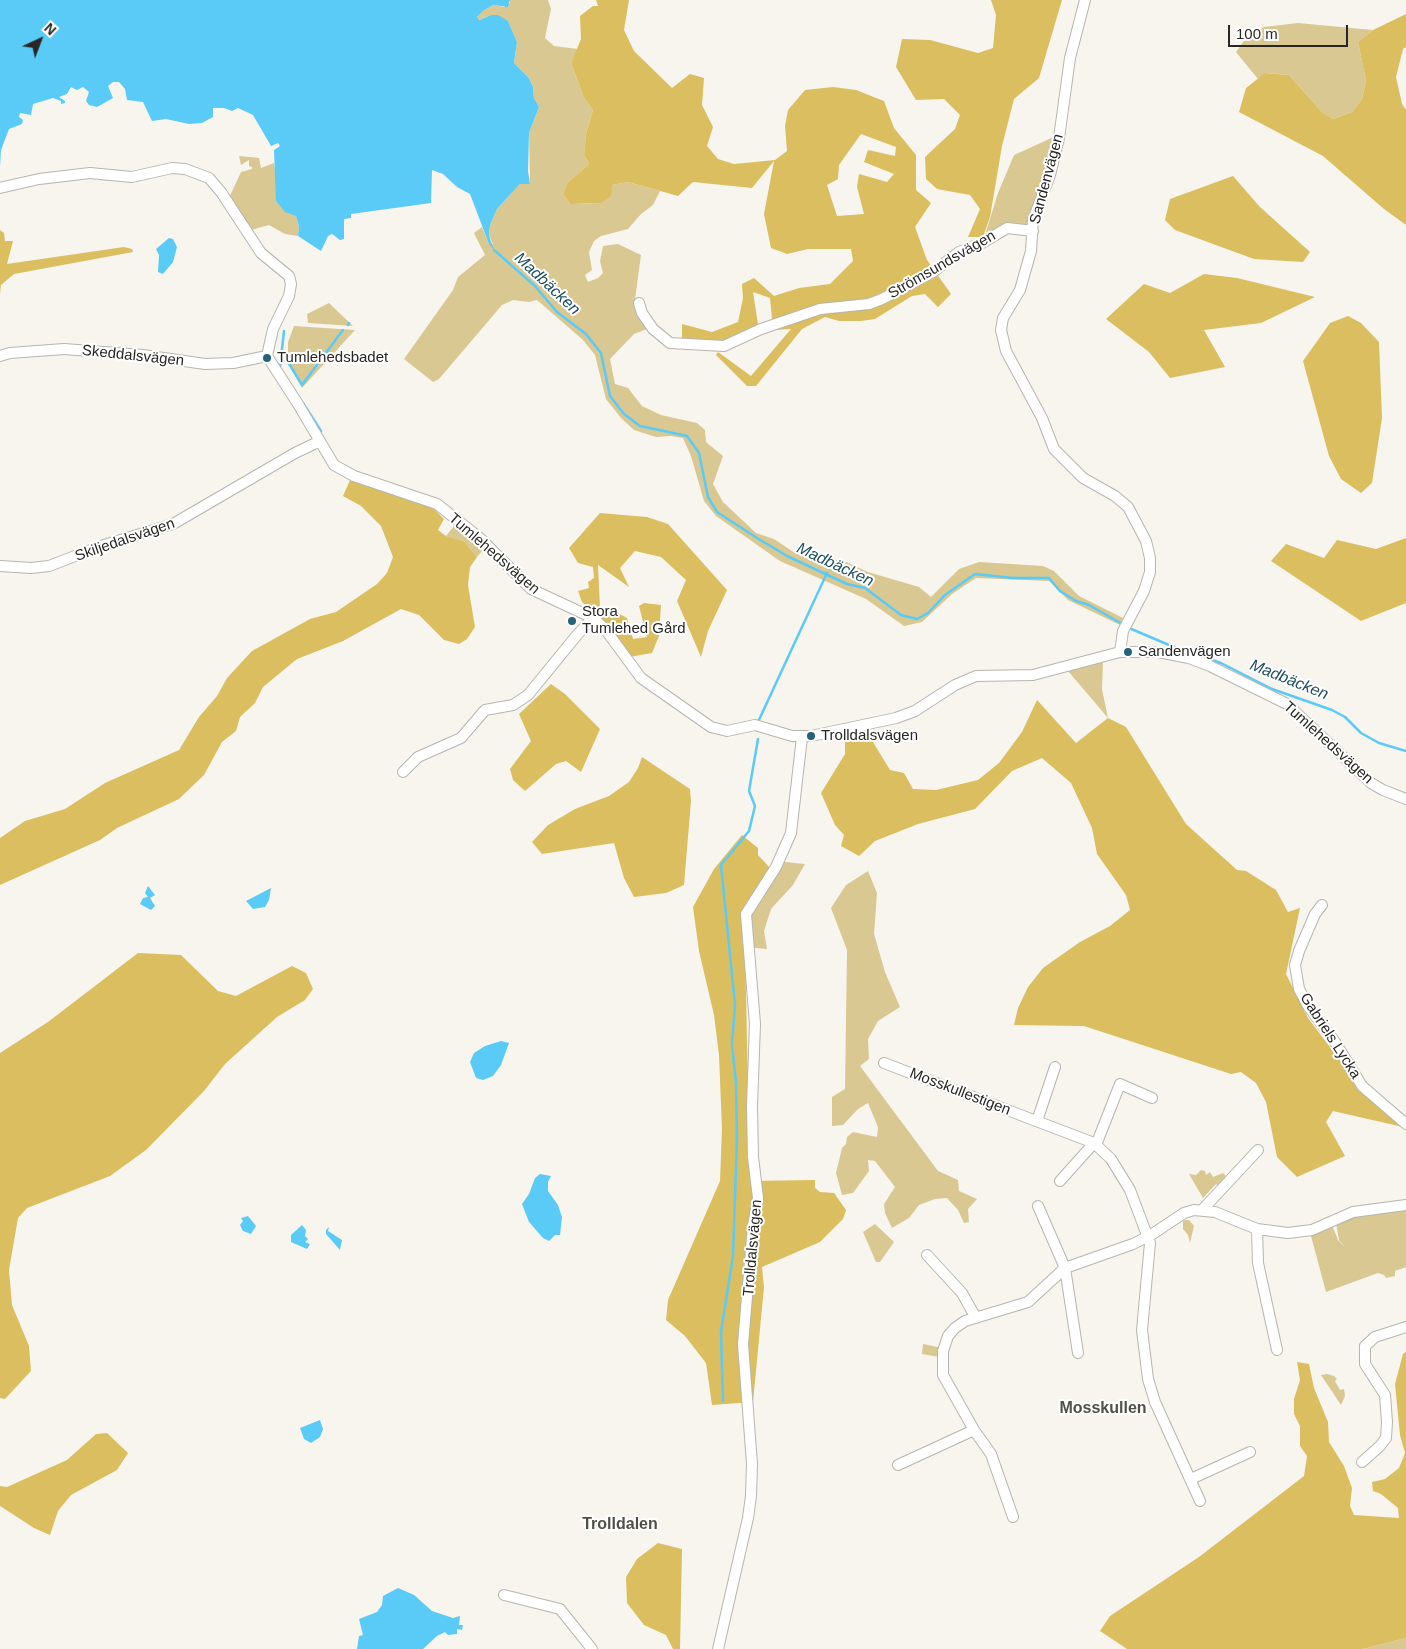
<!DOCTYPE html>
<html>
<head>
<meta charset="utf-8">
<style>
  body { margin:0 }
  #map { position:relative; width:1406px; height:1649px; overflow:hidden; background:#f7f5ee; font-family:Helvetica,sans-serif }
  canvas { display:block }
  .north { position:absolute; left:15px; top:15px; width:50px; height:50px; -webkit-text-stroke:4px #fff; paint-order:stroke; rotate:43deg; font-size:14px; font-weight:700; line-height:20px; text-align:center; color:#282725 }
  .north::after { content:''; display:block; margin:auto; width:18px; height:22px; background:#282725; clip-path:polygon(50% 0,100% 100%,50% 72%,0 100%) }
  .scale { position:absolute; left:1228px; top:25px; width:120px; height:22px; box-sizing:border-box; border:2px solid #282725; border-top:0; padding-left:6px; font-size:15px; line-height:18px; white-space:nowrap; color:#282725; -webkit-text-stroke:4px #fff; paint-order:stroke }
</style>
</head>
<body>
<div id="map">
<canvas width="1406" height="1649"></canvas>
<div class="north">N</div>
<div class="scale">100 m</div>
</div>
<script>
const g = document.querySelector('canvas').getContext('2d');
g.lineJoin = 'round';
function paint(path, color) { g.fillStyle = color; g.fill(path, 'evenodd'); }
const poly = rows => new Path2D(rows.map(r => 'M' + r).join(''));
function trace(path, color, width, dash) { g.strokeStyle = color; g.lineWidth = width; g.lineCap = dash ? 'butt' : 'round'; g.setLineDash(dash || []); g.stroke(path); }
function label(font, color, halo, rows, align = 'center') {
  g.font = font + ' Helvetica,sans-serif'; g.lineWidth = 4; g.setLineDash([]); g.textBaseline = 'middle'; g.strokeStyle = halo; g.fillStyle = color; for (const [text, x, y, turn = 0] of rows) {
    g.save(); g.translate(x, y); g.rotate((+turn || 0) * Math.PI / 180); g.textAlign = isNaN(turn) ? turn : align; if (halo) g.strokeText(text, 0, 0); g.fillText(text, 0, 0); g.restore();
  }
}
paint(poly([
  [510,0,548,0,551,9,545,38,554,46,578,49,571,63,584,98,593,110,586,134,584,155,589,164,567,183,563,194,570,204,601,203,612,185,628,182,660,191,653,205,641,214,628,229,601,236,594,241,589,252,592,270,585,275,588,282,598,278,603,273,600,261,603,246,618,244,641,255,634,307,647,329,634,334,610,359,615,384,628,388,642,406,661,415,697,423,705,430,706,442,723,456,713,484,723,502,756,533,774,539,795,553,810,558,844,561,868,572,919,587,931,597,959,569,979,562,1043,566,1054,571,1079,596,1123,618,1120,625,1068,600,1049,581,976,578,952,594,922,622,904,626,866,599,780,561,716,516,704,501,691,456,683,438,671,436,656,437,634,430,621,418,606,399,595,355,583,340,537,300,529,302,513,300,502,305,439,379,433,382,404,359,453,290,458,277,485,255,474,233,482,227,489,244,493,244,489,236,490,225,497,209,520,184,530,184,529,133,539,107,534,98,533,87,529,78,514,63,517,42,508,21,491,15,478,20,477,17,483,11,493,5,504,7,510,3],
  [1298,23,1373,30,1358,42,1366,81,1362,99,1352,112,1333,119,1322,112,1289,75,1266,73,1258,79,1236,52,1246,38,1264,27],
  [1056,136,1053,154,1027,228,984,238,998,193,1014,155],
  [239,156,259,158,261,168,274,163,277,183,276,201,296,216,299,227,298,236,285,234,269,225,251,230,229,198,241,172,252,169,252,167,249,166,249,160,241,165],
  [329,303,353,326,308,323,307,314],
  [294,326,355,330,302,388,288,363,288,342],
  [454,526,464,532,484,549,477,557,464,541,446,536],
  [1103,661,1102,689,1108,718,1068,671],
  [775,861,805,864,793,885,771,909,764,931,767,949,745,947,741,923,743,911],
  [868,871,877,893,874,934,885,972,900,1007,878,1021,868,1039,869,1059,860,1066,938,1171,958,1180,959,1191,977,1199,968,1209,969,1222,964,1223,958,1210,947,1198,935,1199,919,1205,909,1218,892,1228,885,1213,884,1204,895,1187,875,1161,868,1160,869,1171,853,1193,842,1195,836,1173,842,1148,846,1144,847,1137,853,1132,877,1137,878,1127,868,1103,858,1109,843,1125,832,1126,832,1097,845,1089,847,950,831,908,846,885],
  [1201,1170,1205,1171,1206,1175,1210,1172,1213,1177,1223,1173,1226,1176,1224,1181,1218,1186,1216,1184,1203,1198,1189,1174,1196,1175],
  [1406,1209,1406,1267,1395,1271,1395,1276,1386,1278,1384,1275,1378,1273,1326,1292,1311,1236,1332,1225,1338,1240,1345,1247,1339,1240,1336,1223,1358,1215],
  [1185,1220,1189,1220,1194,1226,1190,1243,1188,1235,1183,1229,1183,1221],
  [875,1224,894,1242,880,1262,876,1262,863,1232],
  [923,1344,942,1348,939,1357,922,1354],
  [1327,1374,1334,1376,1337,1379,1335,1381,1340,1390,1344,1389,1345,1396,1341,1405,1321,1375],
  [1406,1638,1406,1649,1363,1649]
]), '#dac893');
paint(poly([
  [596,0,629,0,624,30,634,51,672,88,690,74,704,78,702,105,713,127,707,146,718,159,734,164,775,160,787,151,785,126,788,110,805,90,833,87,856,90,884,101,894,128,916,155,916,190,931,203,915,227,927,260,951,294,938,307,925,294,912,296,875,319,861,321,839,321,825,317,802,329,756,386,747,386,716,355,718,352,751,376,791,329,773,330,770,298,753,292,758,324,744,334,728,341,682,342,682,324,712,332,738,322,743,298,742,284,754,278,774,296,799,288,830,284,853,261,851,249,808,249,787,254,771,248,764,214,774,161,752,188,693,182,678,196,628,182,612,185,611,196,601,203,570,204,563,194,567,183,589,164,584,155,586,134,593,110,584,98,571,63,581,39,580,16,593,6,598,6],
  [861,134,896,147,895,156,868,150,864,162,894,174,887,182,859,174,857,187,864,214,837,216,827,185,838,179,839,165],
  [991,0,1062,0,1039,78,1014,99,1002,146,990,217,983,237,968,237,980,209,970,195,937,189,926,179,925,157,955,129,960,115,944,99,916,100,896,67,902,39,930,40,978,53,993,48,996,15],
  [1406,14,1406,47,1403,49,1396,77,1402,104,1406,110,1406,225,1384,209,1323,156,1239,112,1246,88,1265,73,1289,75,1322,112,1333,119,1352,112,1362,99,1366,81,1358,42,1373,30],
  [1233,176,1260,207,1310,252,1303,262,1254,259,1175,230,1165,220,1170,199],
  [0,230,4,233,5,241,13,241,7,264,124,247,132,249,133,252,14,274,1,285,0,294],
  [1204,274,1237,278,1315,297,1261,323,1204,330,1225,367,1170,378,1149,352,1106,319,1144,284,1170,293],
  [1348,316,1361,323,1379,342,1382,418,1372,483,1361,493,1341,479,1329,456,1303,361,1330,323],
  [351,478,434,509,444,519,438,530,446,536,464,541,477,557,470,567,468,585,475,627,467,639,459,644,444,640,419,615,401,609,343,641,297,659,263,687,255,703,240,717,236,731,222,742,204,775,179,799,117,828,100,840,0,885,0,838,25,821,65,809,105,783,179,750,199,717,217,696,227,678,252,651,310,619,336,612,377,584,387,573,393,557,381,526,361,506,343,496],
  [600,513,647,517,668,524,727,590,708,631,701,657,677,601,686,580,661,557,635,551,620,568,629,587,598,565,600,608,612,610,627,618,633,639,647,637,639,606,644,603,661,605,659,636,652,653,629,657,611,629,582,602,578,591,589,588,588,582,594,578,593,567,578,563,569,548],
  [1406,538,1406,603,1361,621,1271,561,1286,544,1324,558,1337,540,1376,549],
  [551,684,565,694,600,729,581,772,566,761,556,764,525,791,513,780,510,769,531,741,519,714],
  [1037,700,1076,743,1108,718,1126,727,1186,824,1237,870,1246,871,1276,890,1288,912,1300,908,1286,974,1308,1018,1363,1091,1403,1127,1333,1111,1326,1122,1345,1156,1297,1177,1277,1157,1266,1102,1256,1083,1241,1072,1231,1074,1084,1026,1014,1025,1018,1008,1028,987,1043,968,1080,942,1110,926,1130,910,1126,895,1097,854,1092,828,1071,783,1042,758,1012,771,975,809,918,824,875,841,859,856,841,846,844,835,835,825,821,793,845,754,845,736,871,732,873,742,890,770,904,773,913,789,936,790,978,780,999,763,1022,732],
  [642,757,690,789,691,801,684,885,666,893,634,897,624,878,614,843,542,854,532,842,548,825,575,809,609,796,629,782,638,768],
  [742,835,758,848,758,855,770,868,743,911,741,923,745,947,750,1181,815,1180,815,1188,820,1192,834,1193,846,1210,843,1219,820,1242,762,1267,764,1287,753,1402,712,1405,706,1363,685,1336,666,1320,668,1300,720,1181,722,1129,719,1055,714,1015,699,951,693,907,714,869],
  [138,953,181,955,218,991,236,996,292,966,306,973,313,989,305,1000,277,1017,225,1064,204,1091,146,1150,110,1176,27,1208,18,1218,9,1270,12,1305,29,1346,31,1371,5,1399,0,1398,0,1053,48,1022],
  [1406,1352,1406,1638,1363,1649,1127,1649,1100,1631,1110,1616,1199,1557,1304,1476,1307,1456,1300,1446,1300,1426,1294,1414,1294,1399,1300,1380,1297,1362,1309,1364,1314,1388,1328,1422,1329,1442,1344,1466,1352,1488,1350,1506,1354,1515,1399,1518,1398,1508,1381,1494,1373,1491,1372,1482,1385,1479,1399,1468,1405,1453,1400,1435,1395,1384,1403,1354],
  [107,1433,128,1453,117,1470,71,1495,58,1511,50,1535,34,1528,0,1506,0,1486,7,1487,67,1460,96,1434],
  [658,1543,682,1549,680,1649,673,1649,666,1635,644,1625,627,1603,626,1577,637,1559]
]), '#dbbe60');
paint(poly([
  [0,0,510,0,508,7,493,5,483,11,477,17,479,20,491,15,498,15,508,21,517,42,514,63,529,78,533,87,534,98,539,107,529,133,528,171,530,184,520,184,497,209,490,225,489,236,494,250,489,244,470,194,457,187,443,174,432,170,431,203,351,214,351,218,344,219,344,239,340,240,332,234,328,236,321,251,298,236,299,227,296,216,285,212,276,201,274,150,280,146,278,143,271,146,253,115,238,108,232,111,224,108,213,108,213,117,202,123,189,124,166,119,152,121,143,102,127,100,125,89,119,82,113,82,108,86,113,98,97,107,89,105,86,101,89,92,83,87,77,90,71,87,67,94,59,97,65,101,65,103,61,104,61,101,53,98,33,104,31,115,20,113,19,117,23,120,22,124,9,129,1,150,0,167],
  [169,238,173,239,177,247,173,262,163,274,158,272,159,255,156,249],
  [148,886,155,895,150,898,155,906,151,910,140,904,143,898,148,897,145,893],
  [271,888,269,900,265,907,253,909,246,901],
  [501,1041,509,1043,501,1065,493,1076,483,1080,476,1078,470,1062,474,1053,485,1046],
  [540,1174,551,1176,548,1182,548,1191,558,1205,562,1217,560,1235,555,1235,549,1241,543,1238,529,1222,522,1204,529,1194,535,1178],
  [248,1216,256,1226,251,1234,243,1231,240,1225,243,1221,241,1218],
  [302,1225,306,1230,305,1236,308,1239,305,1242,310,1244,307,1249,291,1242,291,1235],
  [329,1227,328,1231,342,1240,340,1250,326,1234,326,1230],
  [320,1420,323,1429,320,1437,311,1443,304,1439,300,1428],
  [398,1588,414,1595,432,1611,453,1618,460,1616,459,1625,463,1625,462,1630,457,1629,457,1634,448,1635,445,1632,437,1636,423,1649,357,1649,359,1636,363,1635,359,1619,377,1612,382,1605,383,1596]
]), '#5acaf6');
trace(poly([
  [494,250,535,286,557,312,586,334,601,353,610,396,624,414,640,426,687,436,699,453,708,497,717,512,757,538,787,556,847,584,865,588,901,615,917,619,928,613,945,595,975,574,1013,578,1049,578,1060,591,1076,601,1089,605,1124,625],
  [348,325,349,323],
  [288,362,302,385,343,330],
  [280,367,284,331],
  [303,403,321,431],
  [1129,628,1169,645,1221,663,1272,689,1332,710,1345,717,1361,733,1379,743,1406,751],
  [758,722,827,573],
  [723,1401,721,1332,733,1256,737,1138,736,1083,732,1044,735,1005,721,865,749,831,755,806,749,791,758,739]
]), '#5acaf6', 2.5);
const minor = poly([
  [1085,0,1070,58,1059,138,1050,175,1033,220,1031,251,1020,290,1003,318,1001,330,1006,351,1042,418,1054,449,1083,478,1115,496,1128,507,1146,541,1150,558,1150,572,1144,591,1123,631,1120,652],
  [0,188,39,179,90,173,132,177,172,168,185,169,209,178,221,192,261,253,289,276,291,284,289,296,273,329,267,356,298,404,334,465,354,476,437,504,481,539,531,589,593,618,605,629,641,678,711,727,727,731,755,725,792,736,811,736,896,718,915,711,955,685,976,676,1033,675,1120,652,1158,652,1189,658,1210,666,1287,704,1371,783,1383,790,1406,799],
  [639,303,642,313,653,329,670,343,724,346,761,329,820,309,869,304,882,299,933,272,959,252,982,243,1007,228,1033,231],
  [0,356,10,353,64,349,143,355,205,364,233,363,267,356],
  [0,566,31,568,49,566,101,546,173,524,295,453,320,441],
  [403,772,418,757,461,738,485,710,513,705,528,695,577,635,593,618],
  [1322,905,1315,914,1299,951,1295,965,1299,989,1308,1006,1335,1042,1362,1086,1406,1124],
  [884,1063,1094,1143,1111,1159,1130,1190,1150,1243,1142,1330,1148,1379,1155,1402,1200,1501],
  [1037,1121,1055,1067],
  [1096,1145,1120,1084,1152,1098],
  [1060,1181,1094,1143],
  [1038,1206,1065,1268,1078,1353],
  [1203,1209,1258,1150],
  [1257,1229,1258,1263,1277,1350],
  [927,1255,962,1293,976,1318],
  [1362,1462,1380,1446,1386,1438,1387,1422,1385,1395,1365,1364,1365,1346,1375,1337,1406,1327],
  [898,1465,974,1430],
  [1191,1479,1250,1452],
  [1013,1517,991,1454,974,1430,943,1375,943,1351,948,1336,955,1328,965,1321,1028,1302,1065,1268,1133,1244,1151,1235,1184,1213,1194,1210,1215,1212,1257,1229,1288,1233,1312,1230,1353,1212,1406,1205],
  [504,1595,560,1609,592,1649],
  [718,1649,748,1518,751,1496,752,1464,743,1344,753,1226,758,1198,753,1157,752,1106,755,1024,746,914,776,867,791,833,802,737]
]);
trace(minor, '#b7b5ae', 12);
trace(minor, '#fff', 10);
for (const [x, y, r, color] of [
  [267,358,5,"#26627a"],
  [572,621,5,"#26627a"],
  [1128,652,5,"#26627a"],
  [811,736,5,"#26627a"]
]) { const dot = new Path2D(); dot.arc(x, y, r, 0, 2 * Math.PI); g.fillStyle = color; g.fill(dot); trace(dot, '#fff', 2); }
label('15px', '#282725', '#fff', [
  ["Sandenvägen",1047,179,-75],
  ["Strömsundsvägen",942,265,-30],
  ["Skeddalsvägen",133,356,6],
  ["Skiljedalsvägen",125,540,-19],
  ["Tumlehedsvägen",494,554,41],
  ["Tumlehedsvägen",1328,743,42],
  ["Gabriels Lycka",1330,1036,57],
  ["Mosskullestigen",960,1092,21],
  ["Trolldalsvägen",753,1248,-85]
]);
label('15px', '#282725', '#fff', [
  ["Tumlehedsbadet",277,358],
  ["Stora",582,612],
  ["Tumlehed Gård",582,629],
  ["Sandenvägen",1138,652],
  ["Trolldalsvägen",821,736]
], 'left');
label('italic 16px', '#215063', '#fff', [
  ["Madbäcken",547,284,43],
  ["Madbäcken",835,565,25],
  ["Madbäcken",1289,680,22]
]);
label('bold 16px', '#514f49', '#fff', [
  ["Mosskullen",1103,1409],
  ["Trolldalen",620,1525]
]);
</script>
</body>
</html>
